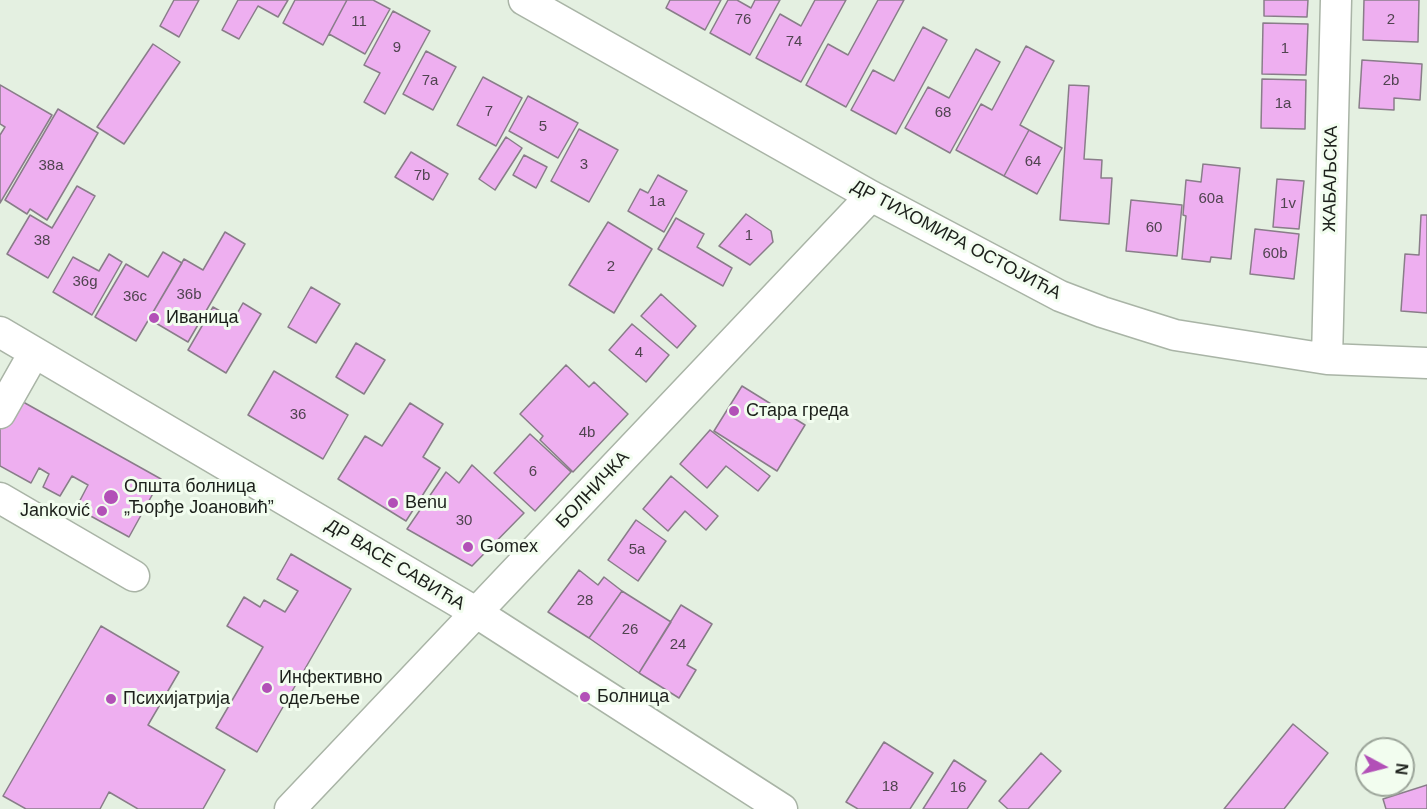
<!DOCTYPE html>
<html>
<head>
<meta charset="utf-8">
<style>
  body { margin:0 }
  #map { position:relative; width:1427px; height:809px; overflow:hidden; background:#e4f0e1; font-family:Helvetica,sans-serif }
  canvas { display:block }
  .north { position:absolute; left:1355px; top:737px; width:60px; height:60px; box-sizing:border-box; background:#f2fdef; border:2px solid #9ca59a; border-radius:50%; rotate:97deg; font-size:16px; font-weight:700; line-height:24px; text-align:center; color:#1c201b }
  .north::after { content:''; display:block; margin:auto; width:21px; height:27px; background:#b250b7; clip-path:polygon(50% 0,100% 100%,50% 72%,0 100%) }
</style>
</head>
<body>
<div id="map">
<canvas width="1427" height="809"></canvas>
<div class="north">N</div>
</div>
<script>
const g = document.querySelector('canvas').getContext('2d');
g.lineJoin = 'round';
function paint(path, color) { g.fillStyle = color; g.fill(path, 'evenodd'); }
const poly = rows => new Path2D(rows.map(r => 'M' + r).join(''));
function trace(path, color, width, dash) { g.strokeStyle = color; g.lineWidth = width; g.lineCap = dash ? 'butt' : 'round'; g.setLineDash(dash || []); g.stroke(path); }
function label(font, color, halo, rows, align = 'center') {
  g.font = font + ' Helvetica,sans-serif'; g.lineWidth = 6; g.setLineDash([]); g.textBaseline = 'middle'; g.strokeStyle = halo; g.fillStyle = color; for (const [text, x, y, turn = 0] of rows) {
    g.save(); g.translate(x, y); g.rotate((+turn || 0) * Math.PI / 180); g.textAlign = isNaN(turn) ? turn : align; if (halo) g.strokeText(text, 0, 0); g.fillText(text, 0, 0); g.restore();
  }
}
const building = poly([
  [174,0,199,0,179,37,160,26,174,0],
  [238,0,288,0,278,17,258,6,239,39,222,30,238,0],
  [295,0,347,0,323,45,283,23,295,0],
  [347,0,373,0,390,9,365,54,329,34,347,0],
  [670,0,721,0,705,30,666,8,670,0],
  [728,0,737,0,751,8,755,0,780,0,750,55,710,33,728,0],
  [815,0,846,0,801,82,756,58,780,14,801,26,815,0],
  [878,0,904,0,846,107,806,85,828,44,848,55,878,0],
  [1264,0,1308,0,1307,17,1264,16,1264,0],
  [1364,0,1419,0,1418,42,1363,40,1364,0],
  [393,11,430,31,385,114,364,102,380,73,364,65,393,11],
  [1263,23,1308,24,1306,75,1262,74,1263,23],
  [923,27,947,40,896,134,851,110,873,70,894,81,923,27],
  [153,44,180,62,124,144,97,127,153,44],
  [1026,46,1054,61,1020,125,1029,130,1004,176,956,150,981,104,992,110,1026,46],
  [976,49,1000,62,950,153,905,128,928,87,949,98,976,49],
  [426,51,456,67,433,110,403,94,426,51],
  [1362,60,1422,64,1420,100,1394,98,1394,110,1359,108,1362,60],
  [483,77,522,98,496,146,457,125,483,77],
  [1262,79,1306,80,1305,129,1261,128,1262,79],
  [0,85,52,115,0,203,0,135,5,127,0,124,0,85],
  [1069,85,1089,86,1084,159,1102,160,1101,178,1112,178,1109,224,1060,220,1069,85],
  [528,96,578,123,558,158,509,131,528,96],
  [58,109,98,133,47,220,30,209,27,214,5,200,58,109],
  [579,129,618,150,589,202,551,181,579,129],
  [1029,130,1062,148,1037,194,1004,176,1029,130],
  [506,137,522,148,495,190,479,179,506,137],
  [411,152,448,174,433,200,395,177,411,152],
  [524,155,547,167,536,188,513,175,524,155],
  [1203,164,1240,168,1231,259,1211,257,1210,262,1182,259,1186,216,1183,215,1186,180,1201,182,1203,164],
  [658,175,687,191,664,232,628,211,640,189,648,193,658,175],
  [1277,179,1304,181,1299,229,1273,227,1277,179],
  [77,186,95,196,48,278,7,254,30,215,52,228,77,186],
  [1131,200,1182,205,1177,256,1126,251,1131,200],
  [746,214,771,231,773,242,750,265,719,246,746,214],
  [1421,215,1427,215,1427,313,1401,311,1405,254,1419,255,1421,215],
  [676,218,704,234,697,247,732,268,723,286,658,249,676,218],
  [608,222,652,249,614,313,569,285,608,222],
  [1255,229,1299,234,1294,279,1250,274,1255,229],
  [225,232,245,244,188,342,149,319,184,259,203,270,225,232],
  [163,252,182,263,136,341,95,317,126,264,148,277,163,252],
  [109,254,122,262,92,315,53,292,73,257,99,271,109,254],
  [311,287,340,304,316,343,288,327,311,287],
  [661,294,696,326,677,348,641,316,661,294],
  [243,303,261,314,226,373,188,350,213,307,234,319,243,303],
  [632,324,669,355,646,382,609,350,632,324],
  [356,343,385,360,364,394,336,377,356,343],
  [566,365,589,387,594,382,628,414,573,472,540,440,543,436,520,414,566,365],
  [274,371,348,415,323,459,248,415,274,371],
  [742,386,805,425,777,471,714,431,742,386],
  [16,398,161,479,129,537,76,508,88,485,72,476,60,496,43,487,49,474,39,468,31,483,0,466,0,426,16,398],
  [410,403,443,424,423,457,440,468,406,521,338,479,365,436,382,446,410,403],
  [710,430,770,476,758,491,726,466,707,488,680,464,710,430],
  [530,434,571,472,535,511,494,473,530,434],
  [472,465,524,513,472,566,407,529,446,472,459,483,472,465],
  [671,476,718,516,706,530,685,511,668,531,643,509,671,476],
  [636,520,666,541,638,581,608,560,636,520],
  [291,554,351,589,257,752,216,728,263,647,227,626,244,597,260,607,264,600,285,612,298,591,277,579,291,554],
  [579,570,598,585,604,577,622,591,589,638,548,612,579,570],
  [622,591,671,622,639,673,589,638,622,591],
  [681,605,712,624,687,665,696,670,679,698,639,673,681,605],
  [101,626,179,672,148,725,225,770,203,809,138,809,109,792,100,809,26,809,3,796,101,626],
  [1293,724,1328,753,1284,809,1224,809,1293,724],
  [884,742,933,773,910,809,858,809,846,802,884,742],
  [1041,753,1061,771,1028,809,1008,809,999,801,1041,753],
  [954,760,986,781,967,809,923,809,954,760],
  [1427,785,1427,809,1386,809,1383,799,1427,785]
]);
paint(building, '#eeaff0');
trace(building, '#897d89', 1.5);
const minor = poly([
  [524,0,871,196,1060,296,1102,312,1175,335,1327,359,1427,363],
  [0,332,477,613,782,809],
  [1327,359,1336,0],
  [0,413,34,353],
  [0,498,134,576],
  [290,809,871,196]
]);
trace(minor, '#a9b4a6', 33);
trace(minor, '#fff', 30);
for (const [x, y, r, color] of [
  [154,318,6,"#b250b7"],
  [734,411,6,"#b250b7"],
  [111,497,8,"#b250b7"],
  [393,503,6,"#b250b7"],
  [102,511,6,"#b250b7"],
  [468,547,6,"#b250b7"],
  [267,688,6,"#b250b7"],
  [585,697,6,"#b250b7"],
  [111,699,6,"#b250b7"]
]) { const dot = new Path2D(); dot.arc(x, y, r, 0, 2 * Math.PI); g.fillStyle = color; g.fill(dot); trace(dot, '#f2fdef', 2); }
label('15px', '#504450', null, [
  ["76",743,20],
  ["2",1391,20],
  ["11",359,22],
  ["74",794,42],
  ["9",397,48],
  ["1",1285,49],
  ["7a",430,81],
  ["2b",1391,81],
  ["1a",1283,104],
  ["7",489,112],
  ["68",943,113],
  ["5",543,127],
  ["64",1033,162],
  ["3",584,165],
  ["38a",51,166],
  ["7b",422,176],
  ["60a",1211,199],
  ["1a",657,202],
  ["1v",1288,204],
  ["60",1154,228],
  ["1",749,236],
  ["38",42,241],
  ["60b",1275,254],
  ["2",611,267],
  ["36g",85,282],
  ["36b",189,295],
  ["36c",135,297],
  ["4",639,353],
  ["36",298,415],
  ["4b",587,433],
  ["6",533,472],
  ["30",464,521],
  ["5a",637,550],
  ["28",585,601],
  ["26",630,630],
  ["24",678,645],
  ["18",890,787],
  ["16",958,788]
]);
label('18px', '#1c201b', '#f2fdef', [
  ["ЖАБАЉСКА",1331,179,-89],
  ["ДР ТИХОМИРА ОСТОЈИЋА",956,240,28],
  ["БОЛНИЧКА",593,490,-47],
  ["ДР ВАСЕ САВИЋА",395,565,31]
]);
label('18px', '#1c201b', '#f2fdef', [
  ["Иваница",166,318],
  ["Стара греда",746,411],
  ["Општа болница",124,487],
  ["„Ђорђе Јоановић”",124,508],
  ["Benu",405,503],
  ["Janković",90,511,"right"],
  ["Gomex",480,547],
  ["Инфективно",279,678],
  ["одељење",279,699],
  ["Болница",597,697],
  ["Психијатрија",123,699]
], 'left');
</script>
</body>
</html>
